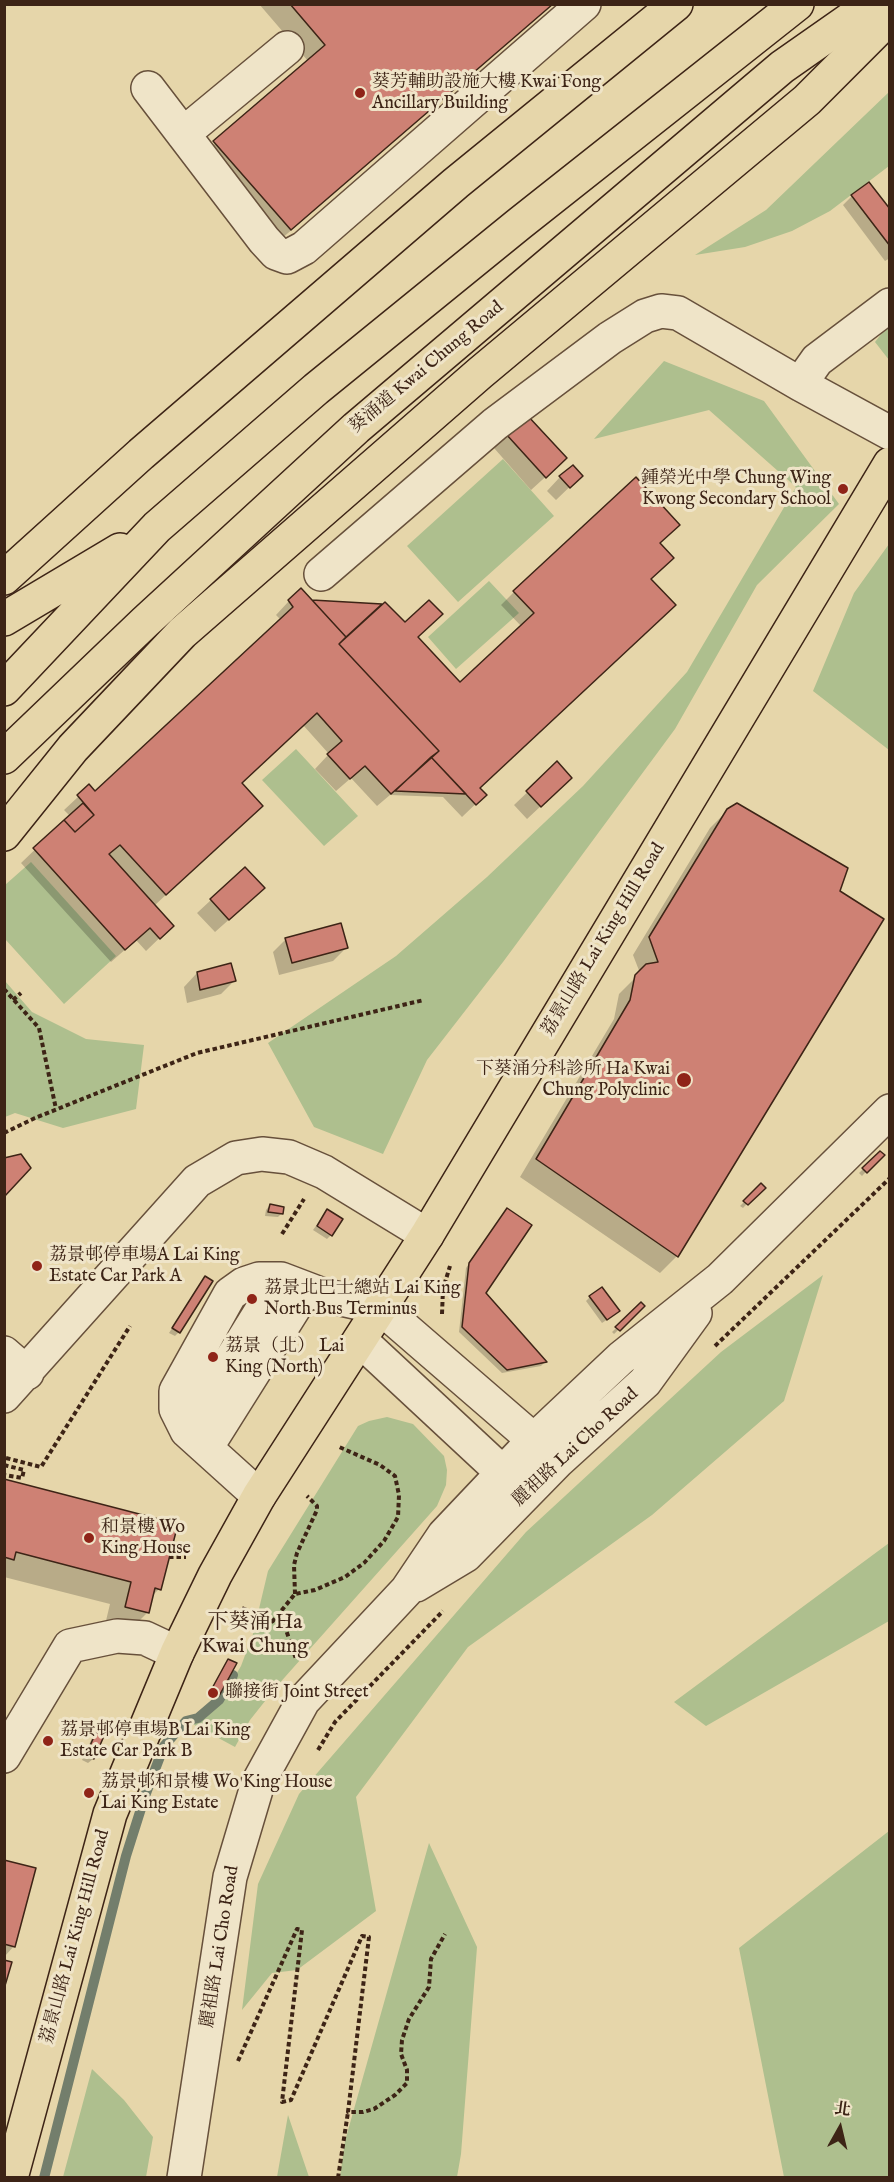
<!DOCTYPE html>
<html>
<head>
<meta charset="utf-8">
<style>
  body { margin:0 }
  #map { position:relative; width:894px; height:2182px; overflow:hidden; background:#e6d6aa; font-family:"IM FELL English","Noto Serif TC",serif }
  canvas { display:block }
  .frame { position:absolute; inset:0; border:6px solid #3d2416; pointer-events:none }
  .north { position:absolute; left:810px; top:2098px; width:60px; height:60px; -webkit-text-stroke:4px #efe4c8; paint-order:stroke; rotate:8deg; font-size:16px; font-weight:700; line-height:24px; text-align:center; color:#3d2416 }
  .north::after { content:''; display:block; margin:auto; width:21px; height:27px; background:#3d2416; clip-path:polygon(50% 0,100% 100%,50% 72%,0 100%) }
</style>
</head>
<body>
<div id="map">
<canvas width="894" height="2182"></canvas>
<div class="frame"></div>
<div class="north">北</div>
</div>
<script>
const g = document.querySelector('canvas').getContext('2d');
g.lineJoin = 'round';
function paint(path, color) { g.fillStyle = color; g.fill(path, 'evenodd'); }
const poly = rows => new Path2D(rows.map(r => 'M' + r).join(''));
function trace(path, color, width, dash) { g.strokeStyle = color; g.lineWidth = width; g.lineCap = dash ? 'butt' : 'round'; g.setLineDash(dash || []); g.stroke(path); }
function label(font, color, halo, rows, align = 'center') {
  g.font = font + ' "IM FELL English","Noto Serif TC",serif'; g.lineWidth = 6; g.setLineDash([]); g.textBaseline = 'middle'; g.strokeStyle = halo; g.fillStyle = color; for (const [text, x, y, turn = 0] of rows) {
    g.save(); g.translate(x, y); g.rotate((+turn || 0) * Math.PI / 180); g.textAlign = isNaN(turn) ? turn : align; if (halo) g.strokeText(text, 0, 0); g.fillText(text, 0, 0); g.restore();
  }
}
paint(poly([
  [889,92,889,166,830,211,792,231,745,247,695,255,766,210],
  [889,324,889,360,875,342],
  [664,361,764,401,839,504,757,585,675,729,503,962,427,1060,383,1154,314,1127,268,1043,396,956,487,877,583,786,687,672,796,487,709,410,594,439],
  [503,459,554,516,458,602,407,546],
  [889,544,890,750,889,750,813,691,854,593],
  [489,581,519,613,456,669,428,637],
  [296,749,358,816,324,846,262,780],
  [31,862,116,956,64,1004,5,939,5,885],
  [5,981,32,1012,86,1039,144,1045,136,1109,63,1128,15,1113,5,1117],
  [823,1275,784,1401,652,1515,468,1647,356,1797,376,1911,297,1970,272,1973,242,2010,258,1884,299,1794,526,1532,721,1352],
  [387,1417,413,1424,444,1456,447,1470,446,1485,437,1506,277,1686,250,1720,235,1747,189,1722,201,1719,221,1700,241,1666,253,1634,268,1571,358,1426,369,1421],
  [889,1543,889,1621,706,1726,674,1702],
  [889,1831,889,2177,784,2177,739,1948],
  [429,1843,477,1947,461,2154,457,2177,340,2177,345,2141],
  [92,2069,124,2100,153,2137,146,2177,63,2177],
  [288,2115,309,2177,277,2177]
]), '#aebf8e');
paint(poly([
  [259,4,553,4,273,246,198,159,308,61],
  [852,196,890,211,890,258,885,261,843,205],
  [507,435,552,471,531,490,494,448],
  [581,476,556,500,547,491,560,477],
  [659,543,650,579,479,789,485,795,462,817,443,797,390,795,377,806,351,778,336,791,315,769,329,754,303,725,240,783,247,819,154,906,172,926,146,951,136,940,111,962,21,863,70,816,64,810,78,797,89,786,95,793,281,620,276,615,289,601,312,602,373,611,417,638,460,684,522,627,501,605,514,592],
  [557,764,557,791,527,819,514,805],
  [728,810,677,1256,660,1273,520,1177,614,1019,619,994,640,973,633,955,710,828],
  [211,900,250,901,215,932,197,913],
  [286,939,346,948,333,961,279,975,273,952],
  [197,973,234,981,221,994,187,1003,184,987],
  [880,1153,882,1155,862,1176,859,1173],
  [761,1185,763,1187,743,1208,740,1206],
  [270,1205,282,1213,278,1217,265,1216,266,1210],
  [327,1211,331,1235,327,1239,313,1230],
  [503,1214,484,1293,545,1362,541,1366,502,1373,459,1332,466,1268],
  [201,1282,179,1332,175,1336,169,1333],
  [590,1297,614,1315,602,1323,586,1301],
  [641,1304,643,1306,614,1334,612,1332],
  [238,1316,243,1319,223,1348,218,1346],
  [4,1481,159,1589,152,1596,148,1612,126,1634,104,1629,110,1604,4,1577],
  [229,1661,235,1664,213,1700,207,1696],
  [96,1734,102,1737,93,1759,88,1763,82,1760,92,1738],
  [4,1861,14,1946,5,1956,4,1955]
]), '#0003');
trace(poly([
  [44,2178,126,1856,145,1796,164,1746,186,1721,198,1718,219,1700,233,1675]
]), '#737e6c', 10);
const building = poly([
  [290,4,553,4,291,230,213,141,325,45,290,4],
  [869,182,890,209,890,246,851,195,869,182],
  [527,415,567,458,546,478,506,434,527,415],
  [573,465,583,476,570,488,559,476,573,465],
  [636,477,680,525,660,543,674,558,651,579,676,605,480,788,487,795,476,805,431,757,439,751,339,644,385,602,405,622,429,600,443,614,418,637,460,682,534,613,513,591,636,477],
  [301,588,346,637,339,644,439,751,391,794,365,766,350,779,327,754,342,741,317,713,242,783,263,806,166,895,120,845,109,854,174,926,160,939,150,928,125,950,33,848,64,820,75,832,94,815,77,795,89,784,95,791,293,607,288,600,301,588],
  [312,600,382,604,346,637,312,600],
  [431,757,466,794,395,791,431,757],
  [557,761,572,778,541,807,526,791,557,761],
  [83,803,94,815,75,832,64,820,83,803],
  [737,803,848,868,840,891,884,919,678,1257,536,1159,630,1000,635,975,646,964,658,962,649,937,727,809,737,803],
  [245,867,265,888,229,920,210,899,245,867],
  [341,923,348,948,292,963,285,938,341,923],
  [231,963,236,981,200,990,197,972,231,963],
  [880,1151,885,1155,867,1173,862,1168,880,1151],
  [21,1154,31,1168,4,1197,4,1158,21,1154],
  [761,1183,766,1188,748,1205,743,1201,761,1183],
  [270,1204,284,1207,283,1214,268,1212,270,1204],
  [507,1208,532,1225,486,1293,547,1362,507,1370,462,1327,469,1263,507,1208],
  [327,1209,343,1219,332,1236,317,1226,327,1209],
  [205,1276,213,1281,180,1333,172,1328,205,1276],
  [602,1287,620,1311,607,1320,589,1296,602,1287],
  [641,1302,645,1306,620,1331,615,1327,641,1302],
  [4,1479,178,1524,161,1590,155,1588,149,1613,125,1607,131,1582,16,1552,14,1560,4,1557,4,1479],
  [228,1659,237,1663,219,1696,210,1692,228,1659],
  [96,1732,104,1736,94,1759,86,1755,96,1732],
  [4,1860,36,1868,15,1947,4,1944,4,1860],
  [4,1960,12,1962,4,1989,4,1960]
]);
paint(building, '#ce8174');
trace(building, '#3d2416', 1.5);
const minor = poly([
  [148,88,264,240,276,253,287,257,304,248,584,4],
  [183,134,287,48],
  [800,384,817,360,890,305],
  [321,574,495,424,610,338,645,316,661,311,678,313,800,384,890,433],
  [360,1340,519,1488],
  [4,1353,27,1373],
  [4,1396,197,1181,236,1158,262,1154,289,1157,324,1172,427,1235],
  [187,1431,281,1279],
  [206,1448,306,1289],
  [259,1496,187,1431,176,1409,176,1391,230,1294,244,1284,259,1279,281,1279,323,1295,381,1308,558,1461],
  [416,1585,466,1555,558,1461,645,1382,695,1313],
  [4,1756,70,1646,117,1636,145,1638,177,1653],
  [184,2178,230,1877,258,1783,303,1701,407,1590,444,1535,534,1440,621,1358,720,1279,890,1111]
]);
const major = poly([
  [4,619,120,550],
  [4,689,157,527,316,389,519,224,797,4],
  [4,757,145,622,356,428,782,67,872,4],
  [11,2178,110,1814,177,1653,215,1575,259,1496,427,1235,890,464]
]);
const highway = poly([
  [4,578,141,454,456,183,676,4],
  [4,834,73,748,182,633,480,373,807,100,890,17]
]);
trace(minor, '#67503b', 36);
trace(major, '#3d2416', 36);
trace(highway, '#3d2416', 36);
trace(poly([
  [4,989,39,1028,56,1109],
  [13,1000,21,993],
  [4,1133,35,1118,197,1053,424,1000],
  [282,1234,304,1199],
  [442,1314,443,1289,450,1266],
  [715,1346,890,1178],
  [6,1458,41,1467,130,1326],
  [4,1465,24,1470,22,1478,4,1475],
  [169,1557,186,1557],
  [295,1594,294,1565,297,1553,317,1510,317,1506,307,1496],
  [242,1608,285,1627,296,1659],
  [272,1622,295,1594,315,1590,345,1577,364,1563,384,1541,398,1517,399,1495,395,1476,380,1465,337,1446],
  [318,1750,335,1722,443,1611],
  [238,2061,297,1929,302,1930,282,2102,291,2100,362,1936,369,1937,348,2112,363,2112,374,2109,395,2095,407,2083,407,2070,401,2054,402,2040,409,2019,429,1987,431,1959,445,1934],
  [338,2178,348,2112]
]), '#3d2416', 4, [4.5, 3]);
trace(minor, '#efe4c8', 33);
trace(major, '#e6d6aa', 33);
trace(highway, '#e6d6aa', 33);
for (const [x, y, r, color] of [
  [360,93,6,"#8f2418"],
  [843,489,6,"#8f2418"],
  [684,1080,8,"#8f2418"],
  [37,1266,6,"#8f2418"],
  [252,1299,6,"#8f2418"],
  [213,1357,6,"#8f2418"],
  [89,1538,6,"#8f2418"],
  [213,1693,6,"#8f2418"],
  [48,1741,6,"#8f2418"],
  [89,1793,6,"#8f2418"]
]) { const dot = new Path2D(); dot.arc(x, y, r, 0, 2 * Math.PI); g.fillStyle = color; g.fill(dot); trace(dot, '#efe4c8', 2); }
label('18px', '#3d2416', '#efe4c8', [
  ["葵芳輔助設施大樓 Kwai Fong",372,83],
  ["Ancillary Building",372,104],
  ["鍾榮光中學 Chung Wing",831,479,"right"],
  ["Kwong Secondary School",831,500,"right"],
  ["下葵涌分科診所 Ha Kwai",670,1070,"right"],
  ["Chung Polyclinic",670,1091,"right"],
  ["荔景邨停車場A Lai King",49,1256],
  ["Estate Car Park A",49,1277],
  ["荔景北巴士總站 Lai King",264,1289],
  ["North Bus Terminus",264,1310],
  ["荔景（北） Lai",225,1347],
  ["King (North)",225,1368],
  ["和景樓 Wo",101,1528],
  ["King House",101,1549],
  ["聯接街 Joint Street",225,1693],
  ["荔景邨停車場B Lai King",60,1731],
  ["Estate Car Park B",60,1752],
  ["荔景邨和景樓 Wo King House",101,1783],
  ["Lai King Estate",101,1804]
], 'left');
label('18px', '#3d2416', '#efe4c8', [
  ["葵涌道 Kwai Chung Road",427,368,-40],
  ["荔景山路 Lai King Hill Road",604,940,-59],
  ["麗祖路 Lai Cho Road",576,1448,-43],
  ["荔景山路 Lai King Hill Road",76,1937,-75],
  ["麗祖路 Lai Cho Road",221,1947,-81]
]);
label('21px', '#3d2416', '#efe4c8', [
  ["下葵涌 Ha",255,1624],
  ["Kwai Chung",255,1648]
]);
</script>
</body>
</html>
